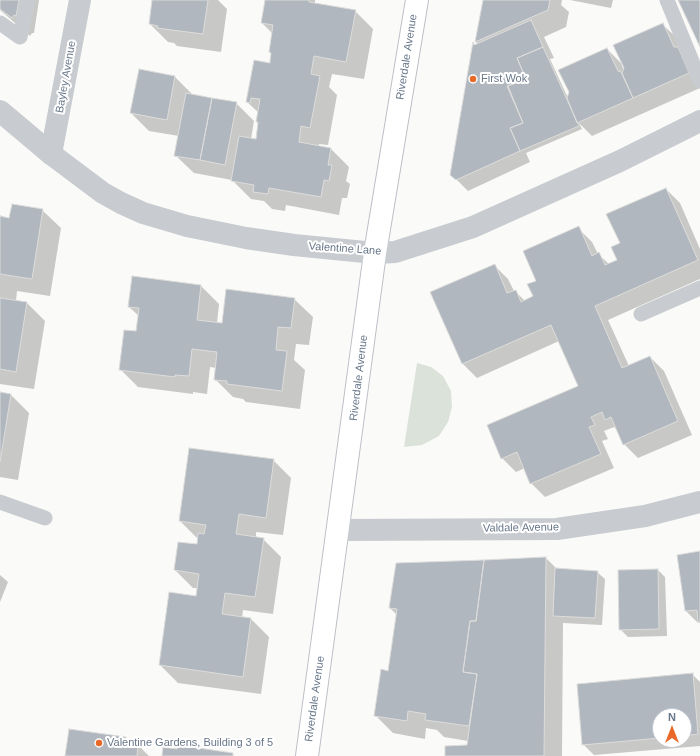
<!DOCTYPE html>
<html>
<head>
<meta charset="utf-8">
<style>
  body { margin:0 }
  #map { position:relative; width:700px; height:756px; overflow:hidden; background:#fafaf8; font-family:Arial,sans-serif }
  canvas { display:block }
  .north { position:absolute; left:652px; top:708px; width:40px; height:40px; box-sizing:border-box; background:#fff; border:1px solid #c3c9d0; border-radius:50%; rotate:0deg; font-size:11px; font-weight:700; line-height:16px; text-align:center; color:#68778a }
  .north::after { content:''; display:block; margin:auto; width:14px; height:18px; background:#e96a28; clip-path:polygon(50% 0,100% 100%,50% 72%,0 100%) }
</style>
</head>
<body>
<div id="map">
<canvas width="700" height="756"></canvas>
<div class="north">N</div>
</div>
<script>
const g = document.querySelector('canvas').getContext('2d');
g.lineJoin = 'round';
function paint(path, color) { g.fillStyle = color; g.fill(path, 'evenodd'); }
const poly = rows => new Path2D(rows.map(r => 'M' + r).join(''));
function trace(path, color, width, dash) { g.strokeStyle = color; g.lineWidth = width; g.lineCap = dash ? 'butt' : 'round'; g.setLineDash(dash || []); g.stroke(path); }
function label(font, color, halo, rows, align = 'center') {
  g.font = font + ' Arial,sans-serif'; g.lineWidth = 4; g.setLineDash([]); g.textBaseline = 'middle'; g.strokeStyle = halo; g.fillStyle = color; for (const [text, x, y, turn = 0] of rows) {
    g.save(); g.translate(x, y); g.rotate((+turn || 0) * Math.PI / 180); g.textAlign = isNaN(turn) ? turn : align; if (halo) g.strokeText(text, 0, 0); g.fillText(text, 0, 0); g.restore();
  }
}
paint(poly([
  [417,363,431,367,443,376,451,391,452,407,448,422,439,436,422,445,404,447]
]), '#dbe2d9');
paint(poly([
  [0,0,39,0,34,33,32,33,30,36,0,10],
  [153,0,218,0,227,9,221,52,177,46,174,43,168,42,150,24],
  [266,0,315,0,315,4,355,11,373,29,364,79,332,74,329,87,337,95,328,145,319,144,319,147,331,149,349,167,346,181,350,184,347,198,342,198,339,215,286,205,285,211,272,209,264,201,251,199,232,180,194,173,175,155,179,136,149,131,131,113,175,77,193,95,236,103,254,121,251,139,257,140,259,124,257,121,259,113,247,102,270,64,272,54,270,52,273,34,262,23],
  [484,0,562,0,561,5,569,12,566,27,544,37,554,58,550,59,568,98,607,49,621,63,624,71,663,25,677,38,700,88,592,136,579,123,582,129,526,153,530,162,468,191,451,174,474,45,475,46,478,44,476,42],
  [570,0,613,0,611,8],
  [666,189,680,203,700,249,700,279,608,320,629,366,650,357,664,371,692,435,638,458,624,444,619,432,614,427,604,431,608,439,602,441,614,468,545,497,531,483,525,468,516,472,502,458,579,387,559,341,477,378,463,364,431,293,494,265,508,279,514,291,515,291,525,301,534,297,537,281,578,228,592,242,598,254,609,264,619,260,621,244],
  [42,210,61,228,50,296,17,291,16,301,27,303,45,321,34,389,0,384,0,386,0,215,3,218,10,219],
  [133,277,201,286,219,304,217,323,223,324,294,299,313,317,309,345,296,344,294,360,305,370,300,409,246,402,243,399,233,397,215,379,216,368,210,367,207,394,193,392,193,394,138,387,120,369,137,332,139,316,129,307],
  [0,393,11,395,29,413,18,480,0,477],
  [273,460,291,478,283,535,256,532,256,537,263,539,281,557,273,614,243,610,242,618,251,619,269,637,261,694,178,683,160,665,197,597,198,588,193,588,175,570,198,545,198,539,180,521],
  [700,552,700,623,697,622,686,611],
  [546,558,557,569,597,572,605,579,602,625,563,623,562,756,446,756,467,746,468,741,444,737,437,730,426,728,425,739,393,733,375,715,389,672,397,615,390,608],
  [658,570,665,577,667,636,628,637,620,629],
  [0,575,8,582,0,602],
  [692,674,700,682,700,746,594,755,583,744],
  [660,716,684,716,684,740,660,740],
  [126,738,132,744,138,745,149,756,66,756]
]), '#0003');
const building = poly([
  [0,0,19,0,16,16,14,15,12,18,0,9,0,0],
  [152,0,208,0,203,34,157,28,158,26,149,24,152,0],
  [265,0,309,0,309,2,356,10,346,62,314,56,311,74,320,76,310,128,301,126,299,142,331,148,328,165,332,165,329,181,324,180,321,197,269,188,268,194,253,192,254,185,231,181,239,136,256,139,258,122,256,122,260,99,251,98,250,103,246,102,254,60,270,63,270,61,271,53,269,52,273,25,261,23,265,0],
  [483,0,550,0,548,10,475,42,483,0],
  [678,0,700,0,700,47,678,0],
  [531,20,543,47,517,58,526,79,507,86,523,123,510,128,520,151,456,180,450,175,473,42,474,45,531,20],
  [663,23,674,47,678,47,689,73,633,98,622,73,624,68,613,45,663,23],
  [543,47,579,126,520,151,510,128,523,123,508,86,526,79,517,58,543,47],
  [607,48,618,71,621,72,633,98,577,123,567,98,569,92,558,70,607,48],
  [139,69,175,76,167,120,130,113,139,69],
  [186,93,212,98,200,160,174,156,186,93],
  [212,98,237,102,225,165,200,160,212,98],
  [666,188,698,260,595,306,622,368,650,356,678,421,623,445,611,417,605,420,602,412,591,417,595,425,589,427,601,454,530,484,517,452,501,459,487,425,578,386,551,325,462,364,430,292,495,264,507,293,516,290,521,302,533,296,527,284,536,281,523,251,579,226,592,256,599,252,605,265,617,260,611,247,620,243,606,214,666,188],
  [12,204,43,209,32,279,0,274,0,216,9,218,12,204],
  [132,276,201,285,197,320,222,323,226,289,295,298,291,328,278,327,276,350,287,351,282,391,227,384,227,381,214,380,217,352,192,349,189,376,175,375,175,377,119,370,124,330,136,331,139,308,128,307,132,276],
  [0,298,27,302,16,372,0,369,0,298],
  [0,392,11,394,0,462,0,392],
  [189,448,274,459,266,518,239,514,236,534,264,538,255,597,225,593,222,614,251,618,243,677,159,665,169,592,196,596,199,574,174,570,178,542,197,544,198,533,204,534,206,525,179,521,189,448],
  [700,551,700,622,698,622,697,610,685,611,677,555,700,551],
  [546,557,544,756,445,756,445,746,467,745,477,674,463,672,470,621,476,621,484,560,546,557],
  [484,560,476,621,470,621,463,672,477,674,469,726,425,720,426,714,408,711,407,721,374,716,381,669,388,671,397,609,389,608,396,563,484,560],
  [555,568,598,571,595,618,553,616,555,568],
  [658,569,659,629,619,630,618,570,658,569],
  [693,673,698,734,684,736,684,716,660,716,660,738,582,745,577,684,693,673],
  [69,729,126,737,125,742,138,744,137,756,65,756,69,729],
  [178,745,233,753,233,756,162,756,163,747,177,749,178,745]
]);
paint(building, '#b1b7bf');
trace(building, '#dcdcda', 1);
const secondary = poly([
  [307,756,375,253,417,0]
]);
trace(secondary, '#bcc0c6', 24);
trace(poly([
  [667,0,700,81],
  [0,23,20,37,28,0],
  [641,314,700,288],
  [0,502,45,518]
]), '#c8cbcf', 15);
trace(poly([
  [51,154,80,0],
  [339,530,557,529,645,516,700,502]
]), '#c8cbcf', 22);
trace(poly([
  [0,111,51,154,103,193,121,203,143,213,187,226,246,238,294,245,375,253,395,252,473,227,620,161,700,121]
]), '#c8cbcf', 22);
trace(secondary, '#fff', 22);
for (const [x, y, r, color] of [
  [473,79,4,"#e96a28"],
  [99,743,4,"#e96a28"]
]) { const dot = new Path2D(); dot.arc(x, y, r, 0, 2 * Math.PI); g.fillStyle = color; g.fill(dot); trace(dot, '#fff', 1.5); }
label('11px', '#68778a', '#fff', [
  ["Riverdale Avenue",407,57,-81],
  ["Bayley Avenue",66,77,-80],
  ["Valentine Lane",345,249,4],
  ["Riverdale Avenue",359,378,-83],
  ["Valdale Avenue",521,528,-1],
  ["Riverdale Avenue",315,699,-82]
]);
label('11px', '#68778a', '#fff', [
  ["First Wok",481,79],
  ["Valentine Gardens, Building 3 of 5",107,743]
], 'left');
</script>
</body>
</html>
